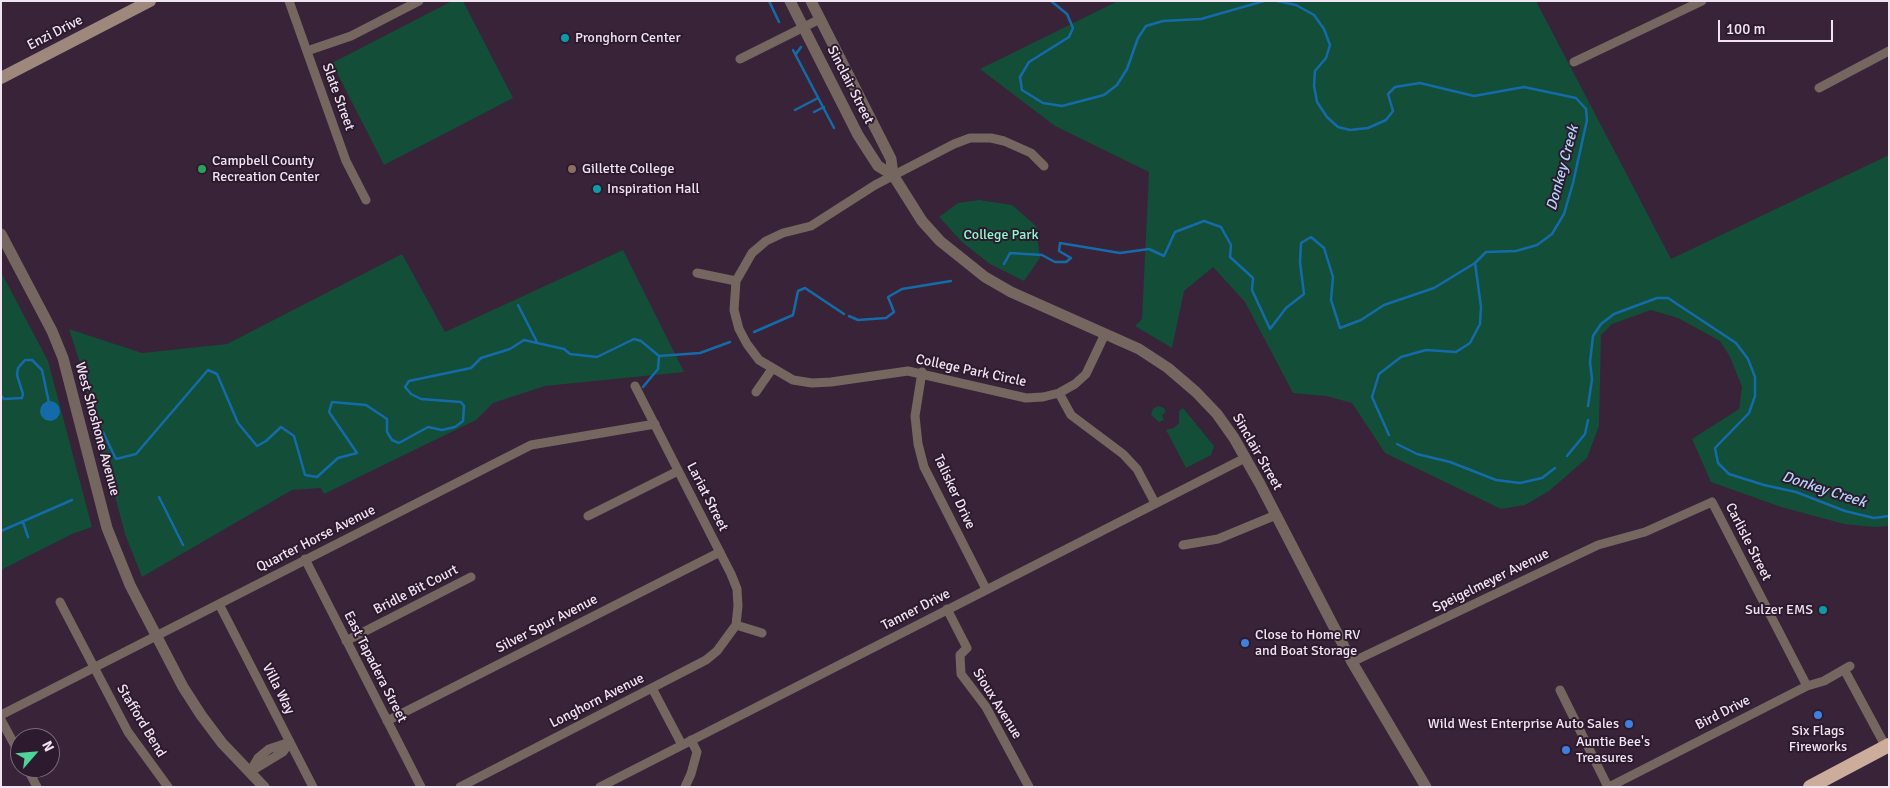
<!DOCTYPE html>
<html>
<head>
<meta charset="utf-8">
<style>
  body { margin:0 }
  #map { position:relative; width:1890px; height:788px; overflow:hidden; background:#382338; font-family:Signika,sans-serif }
  canvas { display:block }
  .frame { position:absolute; inset:0; border:2px solid #f1e4f1; pointer-events:none }
  .north { position:absolute; left:10px; top:728px; width:50px; height:50px; box-sizing:border-box; background:#2d1a2e; border:1px solid #7b6b7c; border-radius:50%; rotate:63deg; font-size:14px; font-weight:700; line-height:20px; text-align:center; color:#f1e4f1 }
  .north::after { content:''; display:block; margin:auto; width:18px; height:22px; background:#50d398; clip-path:polygon(50% 0,100% 100%,50% 72%,0 100%) }
  .scale { position:absolute; left:1718px; top:20px; width:115px; height:22px; box-sizing:border-box; border:2px solid #f1e4f1; border-top:0; padding-left:6px; font-size:15px; line-height:18px; white-space:nowrap; color:#f1e4f1; -webkit-text-stroke:4px #2d1a2e; paint-order:stroke }
</style>
</head>
<body>
<div id="map">
<canvas width="1890" height="788"></canvas>
<div class="frame"></div>
<div class="north">N</div>
<div class="scale">100 m</div>
</div>
<script>
const g = document.querySelector('canvas').getContext('2d');
g.lineJoin = 'round';
function paint(path, color) { g.fillStyle = color; g.fill(path, 'evenodd'); }
const poly = rows => new Path2D(rows.map(r => 'M' + r).join(''));
function trace(path, color, width, dash) { g.strokeStyle = color; g.lineWidth = width; g.lineCap = dash ? 'butt' : 'round'; g.setLineDash(dash || []); g.stroke(path); }
function label(font, color, halo, rows, align = 'center') {
  g.font = font + ' Signika,sans-serif'; g.lineWidth = 4; g.setLineDash([]); g.textBaseline = 'middle'; g.strokeStyle = halo; g.fillStyle = color; for (const [text, x, y, turn = 0] of rows) {
    g.save(); g.translate(x, y); g.rotate((+turn || 0) * Math.PI / 180); g.textAlign = isNaN(turn) ? turn : align; if (halo) g.strokeText(text, 0, 0); g.fillText(text, 0, 0); g.restore();
  }
}
paint(poly([
  [452,1,463,1,513,98,384,165,332,63],
  [1118,1,1536,1,1671,259,1889,155,1889,526,1874,527,1844,524,1781,507,1711,482,1692,439,1739,409,1742,387,1730,357,1720,341,1678,318,1651,310,1612,324,1601,335,1599,426,1587,458,1549,491,1525,505,1501,509,1385,453,1352,403,1326,396,1293,393,1245,302,1213,267,1184,291,1172,348,1135,326,1142,319,1149,172,1055,126,980,69],
  [979,200,1012,205,1036,226,1040,258,1024,281,990,264,963,243,939,217,958,203],
  [623,250,684,372,545,386,493,403,476,420,324,494,321,488,292,490,142,577,125,534,109,473,98,442,87,397,87,385,69,329,142,353,227,344,402,254,445,332],
  [1,272,48,361,92,527,72,534,1,570],
  [1158,406,1164,408,1166,412,1162,415,1164,420,1159,422,1151,415,1153,409],
  [1183,408,1214,446,1211,455,1186,468,1166,430,1174,428,1179,423,1179,411]
]), '#124e38');
paint(poly([
  '40 411a10 10 0 1 1 20 0a10 10 0 1 1-20 0Z'
]), '#156ba9');
trace(poly([
  [769,1,779,22],
  [1051,1,1067,14,1073,28,1069,37,1029,62,1020,77,1022,90,1043,103,1062,106,1104,95,1117,85,1127,69,1138,38,1146,26,1163,21,1201,19,1264,1],
  [1277,1,1296,5,1314,15,1324,29,1330,45,1326,58,1315,71,1314,86,1317,102,1327,117,1338,127,1350,130,1368,128,1386,120,1393,111,1388,94,1395,87,1420,83,1474,96,1524,87,1576,98,1586,109,1587,120,1573,183,1564,214,1552,234,1537,245,1516,251,1486,252,1475,263,1481,307,1480,324,1470,343,1456,352,1426,350,1401,357,1379,374,1372,397,1389,435],
  [793,50,834,128],
  [796,54,801,47],
  [795,110,818,98],
  [814,112,824,107],
  [1004,264,1010,253,1042,255,1055,262,1066,262,1071,258,1059,251,1060,243,1120,253,1149,249,1164,256,1175,232,1204,221,1221,227,1231,245,1230,257,1253,278,1252,290,1270,329,1286,308,1304,294,1300,262,1301,243,1311,237,1324,248,1333,277,1331,300,1340,328,1361,320,1384,305,1434,288,1475,263],
  [518,305,537,342],
  [849,316,858,320,886,318,894,312,888,297,902,289,951,281],
  [754,332,793,315,798,291,805,288,844,314],
  [643,387,658,369,659,356],
  [1,396,4,399,22,398,23,394,17,375,18,368,25,360,32,360,42,370,49,403],
  [1588,406,1592,379,1590,362,1593,336,1601,324,1614,314,1657,298,1668,298,1736,343,1748,359,1755,377,1755,396,1749,413,1715,448,1718,463,1729,474,1764,485,1796,492,1845,511,1874,518,1889,516],
  [103,432,116,459,136,454,208,370,217,374,238,423,257,446,266,441,281,427,294,436,305,475,317,477,338,458,357,453,329,412,332,402,366,405,387,419,387,432,392,440,399,443,428,427,442,430,455,427,463,421,464,406,461,402,421,399,411,394,405,387,409,381,471,368,481,358,510,349,524,340,564,349,570,354,597,357,634,339,641,341,659,356,700,353,730,342],
  [1397,444,1417,454,1450,462,1496,480,1520,483,1542,478,1555,468],
  [1567,456,1585,434,1588,420],
  [159,497,183,545],
  [23,522,28,537],
  [1,531,72,500]
]), '#156ba9', 2.5);
trace(poly([
  [289,1,346,161,366,200],
  [307,51,351,36,419,1],
  [740,59,820,19],
  [1574,62,1702,1],
  [1819,88,1889,51],
  [1044,166,1031,153,1004,141,991,138,970,138,954,144,875,185,811,226,783,233,766,241,752,253,736,281,734,310,739,329,747,344,759,360,793,380,812,383,831,382,908,371,1026,398,1043,397,1059,393,1075,384,1086,374,1105,334],
  [697,273,736,281],
  [922,372,915,416,918,444,924,467,986,589],
  [756,392,772,369],
  [1059,393,1071,415,1123,454,1137,469,1155,503],
  [588,516,678,471],
  [1183,545,1218,539,1276,515],
  [305,559,421,787],
  [60,602,128,732,168,787],
  [219,604,313,787],
  [947,609,967,648,960,655,961,674,986,707,1029,787],
  [736,625,762,633],
  [346,641,471,577],
  [1352,662,1598,545,1645,532,1712,502,1807,686],
  [1845,671,1886,747],
  [652,688,682,745],
  [1560,690,1608,787],
  [1,715,531,445,655,424],
  [1,720,20,755],
  [387,721,720,552],
  [27,768,37,787],
  [250,772,258,758,269,749,290,742],
  [250,772,283,752,290,742],
  [460,787,706,660,717,651,736,625,738,606,737,589,731,574,635,386],
  [600,787,1245,458],
  [685,787,691,774,697,752,691,740],
  [1609,787,1807,686,1824,681,1850,666]
]), '#756760', 9);
trace(poly([
  [790,1,858,135,878,166,893,175],
  [811,1,891,159,893,175,922,221,940,241,985,277,1011,292,1139,349,1168,368,1196,392,1217,414,1234,438,1260,484,1352,662,1426,787],
  [1,234,52,331,63,358,107,528,130,585,183,687,201,715,222,743,264,787]
]), '#756760', 11);
trace(poly([
  [1,78,150,1]
]), '#9e887c', 12);
trace(poly([
  [1810,787,1889,745]
]), '#ccad9c', 14);
for (const [x, y, r, color] of [
  [565,38,5,"#0f9aa8"],
  [202,169,5,"#2e9e5b"],
  [572,169,5,"#8d6e63"],
  [597,189,5,"#0f9aa8"],
  [1823,610,5,"#0f9aa8"],
  [1245,643,5,"#3f7fe0"],
  [1818,715,5,"#3f7fe0"],
  [1629,724,5,"#3f7fe0"],
  [1566,750,5,"#3f7fe0"]
]) { const dot = new Path2D(); dot.arc(x, y, r, 0, 2 * Math.PI); g.fillStyle = color; g.fill(dot); trace(dot, '#2d1a2e', 2); }
label('14px', '#f1e4f1', '#2d1a2e', [
  ["Enzi Drive",55,33,-27],
  ["Sinclair Street",850,85,63],
  ["Slate Street",338,97,70],
  ["College Park Circle",971,371,12],
  ["West Shoshone Avenue",97,429,75],
  ["Sinclair Street",1257,452,60],
  ["Talisker Drive",954,492,65],
  ["Lariat Street",707,497,63],
  ["Quarter Horse Avenue",316,539,-27],
  ["Carlisle Street",1748,542,63],
  ["Speigelmeyer Avenue",1491,581,-26],
  ["Bridle Bit Court",416,590,-27],
  ["Tanner Drive",916,610,-27],
  ["Silver Spur Avenue",547,624,-27],
  ["East Tapadera Street",375,667,63],
  ["Villa Way",278,689,63],
  ["Longhorn Avenue",597,701,-27],
  ["Sioux Avenue",997,704,58],
  ["Bird Drive",1723,713,-27],
  ["Stafford Bend",141,721,59]
]);
label('14px', '#f1e4f1', '#2d1a2e', [
  ["Pronghorn Center",575,38],
  ["Campbell County",212,161],
  ["Recreation Center",212,177],
  ["Gillette College",582,169],
  ["Inspiration Hall",607,189],
  ["Sulzer EMS",1813,610,"right"],
  ["Close to Home RV",1255,635],
  ["and Boat Storage",1255,651],
  ["Wild West Enterprise Auto Sales",1619,724,"right"],
  ["Six Flags",1818,731,"center"],
  ["Fireworks",1818,747,"center"],
  ["Auntie Bee's",1576,742],
  ["Treasures",1576,758]
], 'left');
label('14px', '#8cfbcb', '#2d1a2e', [
  ["College Park",1001,235]
]);
label('italic 15px', '#b0d5f7', '#2d1a2e', [
  ["Donkey Creek",1563,168,-75],
  ["Donkey Creek",1824,490,18]
]);
</script>
</body>
</html>
